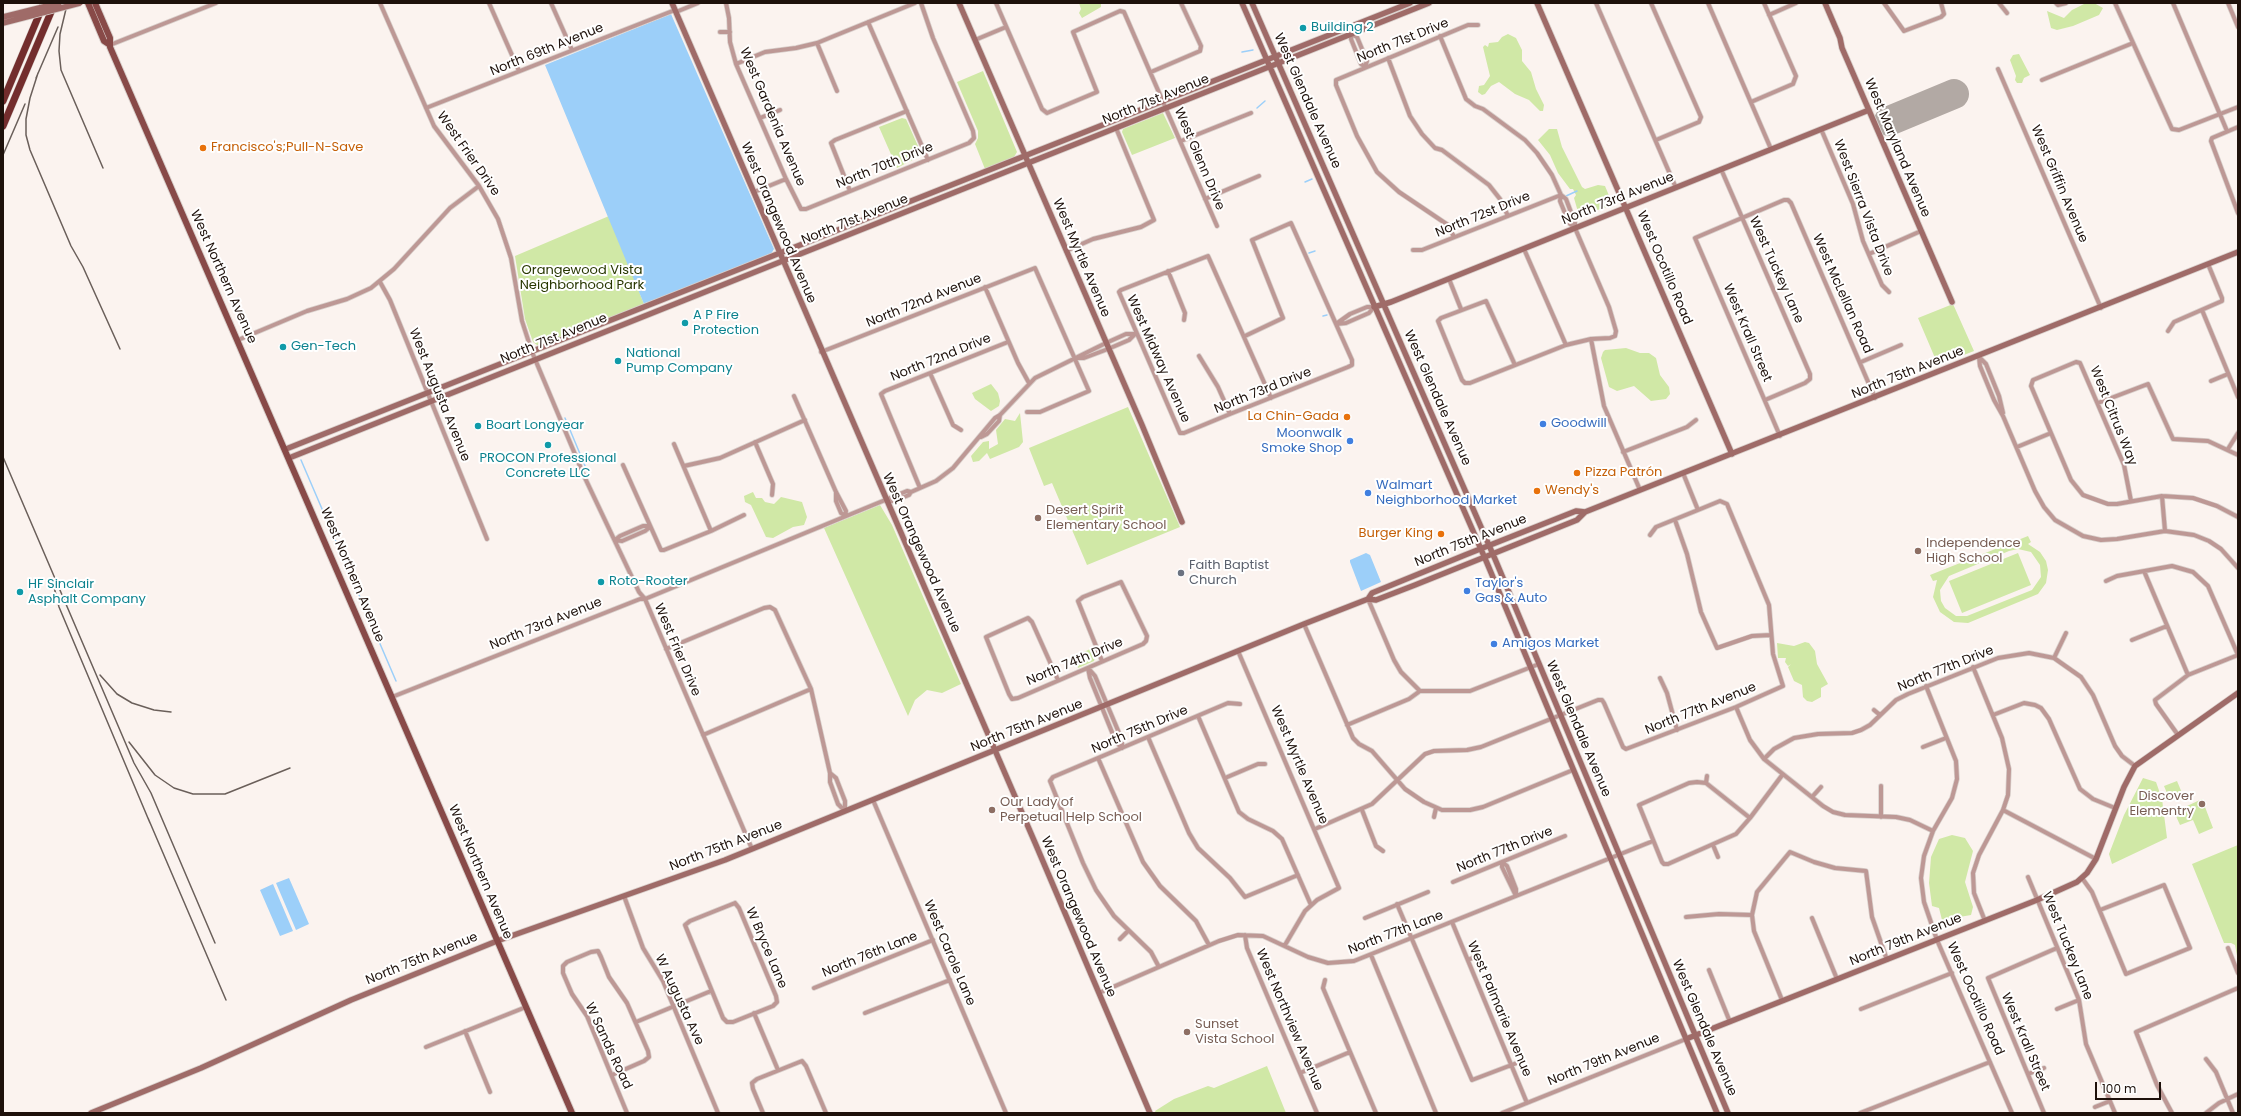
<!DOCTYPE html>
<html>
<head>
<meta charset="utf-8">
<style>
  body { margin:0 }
  #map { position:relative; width:2241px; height:1116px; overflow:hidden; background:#fbf3ef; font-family:Poppins,sans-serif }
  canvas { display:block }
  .frame { position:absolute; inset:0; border:4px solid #1e110b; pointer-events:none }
  .scale { position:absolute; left:2095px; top:1082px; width:66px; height:18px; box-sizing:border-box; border:2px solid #1e110b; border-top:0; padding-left:5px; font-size:12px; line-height:14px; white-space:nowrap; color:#1e110b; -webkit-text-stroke:3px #fff; paint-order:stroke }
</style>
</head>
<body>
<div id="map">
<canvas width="2241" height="1116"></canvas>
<div class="frame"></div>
<div class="scale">100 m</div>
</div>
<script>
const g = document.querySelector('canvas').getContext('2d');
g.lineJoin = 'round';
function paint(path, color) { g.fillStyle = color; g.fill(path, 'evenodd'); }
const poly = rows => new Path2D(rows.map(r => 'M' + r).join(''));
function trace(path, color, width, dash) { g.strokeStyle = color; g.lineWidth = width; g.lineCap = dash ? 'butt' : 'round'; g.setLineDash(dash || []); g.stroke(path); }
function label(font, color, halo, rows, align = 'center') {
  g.font = font + ' Poppins,sans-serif'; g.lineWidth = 4; g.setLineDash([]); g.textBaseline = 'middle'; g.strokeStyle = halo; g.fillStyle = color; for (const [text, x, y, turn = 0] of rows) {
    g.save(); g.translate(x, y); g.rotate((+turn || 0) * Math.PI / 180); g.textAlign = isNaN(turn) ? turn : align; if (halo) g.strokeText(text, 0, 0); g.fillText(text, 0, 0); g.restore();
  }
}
paint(poly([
  [1079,3,1101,3,1101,7,1082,18,1079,13,1081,9],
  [2086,3,2094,3,2103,8,2099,15,2073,26,2057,30,2051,28,2047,11,2064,18,2072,10],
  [1508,34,1516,38,1522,50,1522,61,1531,72,1536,89,1544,105,1543,111,1540,111,1529,100,1515,94,1499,82,1491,86,1485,94,1482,95,1478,92,1479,86,1484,85,1490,76,1483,47,1485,45,1488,47,1489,43,1498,42,1502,37],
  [2019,54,2030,75,2024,78,2022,83,2017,83,2015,80,2016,76,2010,60,2013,55],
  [983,71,1017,152,1014,157,985,169,975,144,978,138,978,131,957,82],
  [1163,113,1175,138,1132,155,1122,132,1123,129],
  [902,118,906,119,922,155,897,168,879,127],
  [1549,129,1557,129,1562,147,1582,187,1585,189,1598,185,1605,186,1610,198,1607,200,1612,202,1610,206,1585,214,1578,212,1574,198,1576,195,1573,189,1570,189,1558,173,1550,155,1538,140],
  [609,216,644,304,541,345,537,345,533,342,525,319,515,256],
  [1953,304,1974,351,1938,365,1918,318],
  [1626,348,1640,353,1649,353,1656,358,1660,375,1669,387,1670,394,1666,399,1651,401,1634,386,1617,391,1609,387,1601,358,1603,352,1605,350],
  [991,384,998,393,1000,401,999,406,991,411,975,399,972,393],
  [1128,407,1180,527,1087,565,1052,483,1044,486,1029,448],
  [1020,413,1023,442,1019,447,990,459,987,453,979,461,973,462,971,456,983,442,989,441,989,449,998,444,996,430,1005,419,1015,421],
  [753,492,756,498,762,498,765,502,774,504,781,497,802,502,807,517,804,525,793,527,773,538,766,537,751,505,745,502,744,496],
  [880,505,892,525,961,684,942,693,927,690,915,700,908,716,824,528],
  [2028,536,2031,542,2028,544,2040,552,2046,561,2048,570,2046,583,2038,594,1968,623,1954,622,1940,612,1933,597,1937,580,1933,581,1930,575],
  [2018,549,2031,552,2040,565,2041,577,2032,590,1967,616,1956,616,1945,608,1941,601,1940,590,1949,576,2009,551],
  [2018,553,2031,585,1962,613,1949,581],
  [1805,642,1809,643,1815,651,1817,664,1828,684,1821,688,1821,697,1812,702,1807,701,1803,697,1802,685,1794,681,1788,667,1791,664,1788,666,1785,662,1786,658,1778,658,1777,643,1794,646],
  [1092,648,1096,655,1094,661,1078,668,1074,657],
  [2143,778,2156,782,2162,799,2167,838,2112,864,2109,854,2124,815],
  [2177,781,2182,793,2169,798,2164,786],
  [2202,799,2213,828,2199,834,2193,820,2180,825,2175,814,2188,808,2187,806],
  [1952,835,1965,838,1973,851,1965,882,1973,907,1971,915,1942,920,1939,908,1932,906,1929,883,1931,857,1939,839],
  [2238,845,2238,961,2235,945,2231,943,2224,943,2192,864],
  [1267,1066,1286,1113,1156,1113,1155,1111,1174,1099,1208,1086,1214,1088]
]), '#d0e8a6');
paint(poly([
  [671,14,774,249,771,254,644,304,545,65],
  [1366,553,1370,555,1381,582,1361,591,1350,562,1350,560],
  [289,878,309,924,296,930,276,883],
  [273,884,293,931,280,936,260,890]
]), '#9ccff9');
trace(poly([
  [1242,52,1253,50],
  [1257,108,1265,101],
  [1305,182,1312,179],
  [1566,196,1577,191],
  [1309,253,1315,251],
  [1323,316,1327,315],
  [565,418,588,473],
  [301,460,396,681]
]), '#9ccff9', 1.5);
trace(poly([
  [1889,121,1954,94]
]), '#b2a9a4', 30);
const street = poly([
  [380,3,434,126,479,186,498,219,511,258,522,321,532,352,585,478,639,592,645,599,752,849],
  [489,3,519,71],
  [551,3,572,50],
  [726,3,729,18,730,42,736,64,786,179,801,209,806,209,969,143,974,138,973,131,933,38,921,3],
  [996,3,1042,109,1047,113,1097,92,1073,32,1120,11,1124,12,1217,226],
  [1596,3,1676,188],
  [1651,3,1701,117,1699,122,1656,140],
  [1708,3,1771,149],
  [1884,3,1904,31,1941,17,1944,14,1941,3],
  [1999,3,2007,13],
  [2056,3,2058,5,2066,3],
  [2115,3,2172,129,2179,130,2238,107],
  [2173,3,2227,131],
  [2228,3,2238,27],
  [676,12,698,3],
  [1769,15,1796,3],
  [868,22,928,160],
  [1349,27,1352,34,1351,39,1361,64,1365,67],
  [720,32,730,32],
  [1352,34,1357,37,1367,61,1365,67],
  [1440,36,1466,99,1475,106,1483,109,1525,140,1537,153,1552,175,1561,195,1566,199,1575,223,1575,228,1609,307,1616,331,1615,336,1610,338,1591,339,1566,345,1470,383,1465,383,1462,380,1438,321,1441,318,1486,301,1515,365],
  [975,40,1006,27],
  [817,43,837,91],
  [110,45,216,3],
  [1388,58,1410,116,1422,134,1435,148,1442,150,1489,185,1500,199,1508,216],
  [736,64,765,52,796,48,817,43,915,3],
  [1998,69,2101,308],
  [1151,72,1200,51,1201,46,1181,3],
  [2042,80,2133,43],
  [1751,102,1793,84,1796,76,1764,3],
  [426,108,675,10],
  [760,118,780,110],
  [2238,127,2212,138,2211,141,2238,213],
  [1821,129,1853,204,1863,241,1882,285,1889,292],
  [1181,141,1251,113],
  [1721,169,1810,374,1810,379,1805,383,1765,400],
  [850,191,831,143,835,140,907,111],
  [754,192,786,179],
  [1561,195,1560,201,1569,223,1575,228],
  [1205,199,1259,176],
  [1454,237,1448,225,1399,192,1377,172,1357,136,1336,85,1336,80,1468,25,1478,25],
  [1524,249,1566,345],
  [1413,250,1422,250,1561,195],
  [1066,251,1093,239,1141,227,1154,220,1116,128],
  [1869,254,1921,231],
  [1168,271,1185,313,1184,320],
  [1449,279,1461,309],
  [380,282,390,300,487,539],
  [985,287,1018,363,1029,383],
  [2202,310,2238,397],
  [1336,324,1350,314,1367,307,1374,307],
  [1336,324,1346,323,1369,313,1374,307],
  [2168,331,2174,322,2222,301,2222,298,2208,264],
  [1245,336,1283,318,1252,240,1291,223,1352,360,1352,365,1348,367,1230,414,1184,433,1180,433,1119,292,1121,290,1208,256,1271,398],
  [1591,339,1604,406,1640,490],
  [238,340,307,311,347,299,371,288,394,269,450,208,479,186],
  [821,352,1035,268,1089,391,1040,412,1027,412],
  [1199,356,1218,387,1230,414],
  [1979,357,1980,366,1994,400,2003,416,2035,491,2044,507,2055,520,2083,536,2101,540,2117,539,2165,531,2194,535,2209,541,2221,549,2238,568],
  [1979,357,1986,364,1999,396,2003,413],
  [1076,358,1084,358,1108,349,1129,340,1135,334],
  [1861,362,1901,345],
  [930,373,953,425,961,430],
  [2211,381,2228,374],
  [794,396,836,492,846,511,845,516],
  [2098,403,2148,384,2173,439,2208,441,2238,455],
  [1780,436,1695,238,1784,200,1788,200,1791,203,1875,398],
  [981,437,987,434,999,421,1000,415],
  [755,442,773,484,772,495],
  [674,444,711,531],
  [2017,447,2051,433],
  [2228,449,2238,433],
  [1623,452,1687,427,1696,420],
  [623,465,661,550,664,550,711,531,744,515],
  [684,466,720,458,805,420],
  [1683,473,1698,510],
  [920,488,881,394,885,391,1008,342],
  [836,493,836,501,841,513,845,516],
  [2162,496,2165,531],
  [886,501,894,501,909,495,911,492,936,481,953,468,995,418,1000,415,1035,378,1106,343,1126,334,1135,334],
  [2131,501,2124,465,2080,363,2076,362,2033,380,2031,386,2071,480,2083,495,2108,504,2117,504,2162,496,2193,498,2217,506,2238,517],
  [1675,520,1687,554,1701,612,1717,648,1752,636,1771,635],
  [615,540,622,541,645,531,650,527],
  [615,540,620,536,643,526,650,526],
  [2144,571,2188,675],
  [2106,581,2117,576,2172,566,2193,572,2208,586,2238,655],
  [1368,599,1394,660,1401,672,1420,691],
  [1304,624,1353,738,1359,744,1372,751,1405,789,1424,802,1442,810,1470,810,1483,807,1573,770],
  [2132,640,2167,626],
  [666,649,764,608,770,607,775,610,811,689,830,773,830,782,838,804,845,811],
  [1238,651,1339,888,1317,900,1305,911,1285,945],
  [2054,658,2066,633],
  [1973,667,2002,738,2009,769,2008,795,2003,810,1979,855,1973,873,1974,893,1985,921],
  [1088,668,1095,676,1122,740,1122,748],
  [1088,668,1090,678,1116,742,1122,748],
  [1660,678,1667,693,1677,730],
  [1058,680,1032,622,1028,618,986,637,1009,694,1012,699,1018,698,1143,644,1146,641,1147,636,1121,582,1083,597,1078,601,1102,661],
  [1926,686,1956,761,1957,779,1952,798,1933,831,1924,856,1921,878,1924,902,1937,940,2012,1113],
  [392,697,640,599,645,599,907,491,911,492],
  [1736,707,1750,740,1764,759,1823,806,1833,812,1845,815,1896,817,1910,820,1933,831],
  [1874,710,1880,715],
  [1993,715,2024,703,2035,705,2041,708,2049,719,2080,789,2093,799,2115,808],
  [1198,716,1239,812,1248,819,1273,831,1282,839,1311,905],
  [1347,725,1409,699,1420,691,1470,691,1539,664],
  [703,735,811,689],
  [2178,735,2156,704,2155,700,2188,675,2238,655],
  [1148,737,1189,833,1198,848,1230,878,1245,897,1298,875],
  [1923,747,1946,738],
  [1098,758,1143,862,1160,886,1196,921,1209,945],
  [1764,759,1774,749,1794,738,1818,734,1852,733,1861,730,1870,725,1896,700,1908,694,1998,658,2029,653,2054,658,2081,677,2093,695,2115,746,2122,756,2135,766],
  [830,773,836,778,845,801,845,811],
  [1225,778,1258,764,1265,764],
  [1706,783,1707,776],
  [1812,797,1821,787],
  [873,800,1006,1113],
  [1362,810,1376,846,1383,851],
  [2003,810,2096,859],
  [1434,817,1436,808],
  [1881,817,1881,786],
  [1750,818,1706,783,1697,782,1689,783,1639,805,1662,862,1664,864,1668,864,1736,834,1750,818,1783,774],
  [1315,829,1372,804,1425,754,1434,751,1467,750,1481,747,1598,700,1602,700,1604,703,1623,747,1626,749,1736,707,1783,686,1773,654,1769,605,1727,504,1720,501,1698,510,1656,527,1650,535],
  [1713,845,1718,857],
  [1502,862,1507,866,1516,889,1516,896],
  [1502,862,1502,867,1516,896],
  [2028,877,2079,1000,2086,1044,2115,1113],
  [2082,878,2092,892,2126,974,2190,948,2164,885,2100,910],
  [1453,882,1565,836],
  [624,896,643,948,663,981,718,1113],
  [735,903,739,908,776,996,777,1002,773,1006,733,1022,727,1022,723,1018,685,925,690,921,735,903],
  [1397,904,1472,1080,1522,1061],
  [1686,917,1719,914,1752,915],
  [1365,918,1428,892],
  [1812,918,1837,979],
  [1452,922,1527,1103],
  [1245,935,1247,948,1317,1113],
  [1120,939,1128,931],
  [2228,948,2238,973],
  [1371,955,1436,1113],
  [1468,960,1479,955],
  [1159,967,1151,952,1114,916,1096,890,1083,863,1050,781,1053,777,1228,703,1240,704],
  [1709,970,1730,1022],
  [1325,980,1323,988,1376,1113],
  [814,988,933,940],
  [1099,993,1219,941,1238,935,1263,936,1308,957,1328,963,1354,961,1653,841],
  [1782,1000,1754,931,1752,915,1757,892,1790,852,1814,862,1835,868,1866,871,1872,917,1887,960],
  [1861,1009,1952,973],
  [2057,1009,2079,1000],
  [754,1013,778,1070],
  [865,1013,950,980],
  [636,1022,711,991],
  [465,1031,490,1092],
  [426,1047,526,1007],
  [2206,1059,2216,1072,2233,1113],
  [1300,1073,1350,1052],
  [2028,1074,2044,1068],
  [612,1075,644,1061,649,1057,648,1051,627,1003,609,977,601,957,598,951,591,952,567,962,563,966,563,973,572,994,587,1016,627,1113],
  [2095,1107,2110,1101],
  [763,1113,753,1089,752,1083,757,1079,802,1061,806,1066,826,1113],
  [1502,1113,1686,1039],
  [1860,1113,1990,1062],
  [2044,1113,1988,978,2057,948],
  [2172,1113,2157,1085,2136,1032,2238,988],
  [2206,1113,2219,1103,2238,1094]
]);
const secondary = poly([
  [672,3,1036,845,1150,1113],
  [959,3,1142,425,1182,522],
  [1242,3,1487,563,1717,1113],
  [1252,3,1495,559,1728,1113],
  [1537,3,1732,454],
  [1825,3,1840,38,1842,48,1952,302],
  [1374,307,1391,302,1869,110],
  [286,449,1410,3],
  [289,458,1429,3],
  [1368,599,1372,593,1465,555,1576,511,1585,512],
  [1686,1039,2037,900,2077,882,2087,873,2096,859,2124,787,2135,766,2238,693],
  [91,1113,201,1068,351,1000,497,941,725,860,1304,624,1368,599,1376,600,1415,585,1577,520,1585,512,2238,252]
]);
const primary = poly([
  [88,3,104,41,110,45],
  [95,3,110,38,110,47,572,1113]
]);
const highway = poly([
  [3,101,44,3],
  [3,126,54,5]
]);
trace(street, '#d8cfcb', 5.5);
trace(secondary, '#d8cfcb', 7);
trace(primary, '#d8cfcb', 8);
trace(highway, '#d8cfcb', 8);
trace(street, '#bd9895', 4);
trace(secondary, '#9f6b68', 5.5);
trace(primary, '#884a48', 6);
trace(highway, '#732d2d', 7);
trace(poly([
  [66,9,60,34,59,51,61,70,103,168],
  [38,73,30,98,26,119,26,135,30,150,71,246,83,267,120,349],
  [36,78,58,27],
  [3,155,25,104],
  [3,457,134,763,151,793,215,943],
  [54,587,59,607,150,823],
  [100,675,117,694,132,703,154,710,171,712],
  [129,742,155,775,174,788,193,794,225,794,290,768],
  [148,818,226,1000]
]), '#6a5f5a', 1.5);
const secondaryBridge = poly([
  [3,17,59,3],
  [3,23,80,3]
]);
trace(secondaryBridge, '#d8cfcb', 7, []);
trace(secondaryBridge, '#9f6b68', 5.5);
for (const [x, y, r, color] of [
  [1303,28,4,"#0f9aa8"],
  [203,148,4,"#e8710a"],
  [685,323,4,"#0f9aa8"],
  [283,347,4,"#0f9aa8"],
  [618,361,4,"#0f9aa8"],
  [1347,417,4,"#e8710a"],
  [1543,424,4,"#3f7fe0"],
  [478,426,4,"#0f9aa8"],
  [1350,441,4,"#3f7fe0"],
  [548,445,4,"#0f9aa8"],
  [1577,473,4,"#e8710a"],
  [1537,491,4,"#e8710a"],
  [1368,493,4,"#3f7fe0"],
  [1038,518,4,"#8d6e63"],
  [1441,534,4,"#e8710a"],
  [1918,551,4,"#8d6e63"],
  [1181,573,4,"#6b7280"],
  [601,582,4,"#0f9aa8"],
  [1467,591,4,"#3f7fe0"],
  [20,592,4,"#0f9aa8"],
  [1494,644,4,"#3f7fe0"],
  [2202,804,4,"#8d6e63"],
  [992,810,4,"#8d6e63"],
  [1187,1032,4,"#8d6e63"]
]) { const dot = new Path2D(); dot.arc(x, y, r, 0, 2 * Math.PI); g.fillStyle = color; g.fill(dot); trace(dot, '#fff', 1.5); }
label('13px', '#0d838f', '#fff', [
  ["Building 2",1311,28],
  ["A P Fire",693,316],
  ["Protection",693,331],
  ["Gen-Tech",291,347],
  ["National",626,354],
  ["Pump Company",626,369],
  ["Boart Longyear",486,426],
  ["PROCON Professional",548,459,"center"],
  ["Concrete LLC",548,474,"center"],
  ["Roto-Rooter",609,582],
  ["HF Sinclair",28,585],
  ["Asphalt Company",28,600]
], 'left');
label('13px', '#1e110b', '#fff', [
  ["North 71st Drive",1403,41,-22],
  ["North 69th Avenue",547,50,-22],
  ["North 71st Avenue",1156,100,-22],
  ["West Glendale Avenue",1307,101,66],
  ["West Gardenia Avenue",772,117,67],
  ["West Maryland Avenue",1897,148,67],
  ["West Frier Drive",468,154,55],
  ["West Glenn Drive",1199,159,67],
  ["North 70th Drive",885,166,-22],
  ["West Griffin Avenue",2059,184,67],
  ["North 73rd Avenue",1618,199,-22],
  ["West Sierra Vista Drive",1863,208,69],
  ["North 72st Drive",1483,215,-22],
  ["North 71st Avenue",855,220,-22],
  ["West Orangewood Avenue",778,223,67],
  ["West Myrtle Avenue",1081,258,67],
  ["West Ocotillo Road",1664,268,67],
  ["West Tuckey Lane",1776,270,66],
  ["West Northern Avenue",223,277,66],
  ["West McLellan Road",1842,294,66],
  ["North 72nd Avenue",924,301,-22],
  ["West Krall Street",1747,333,67],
  ["North 71st Avenue",554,339,-22],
  ["North 72nd Drive",941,358,-22],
  ["West Midway Avenue",1158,359,66],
  ["North 75th Avenue",1908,373,-22],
  ["North 73rd Drive",1263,391,-22],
  ["West Augusta Avenue",439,395,68],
  ["West Glendale Avenue",1437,398,66],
  ["West Citrus Way",2113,416,68],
  ["North 75th Avenue",1471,541,-22],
  ["West Orangewood Avenue",921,553,66],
  ["West Northern Avenue",352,575,67],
  ["North 73rd Avenue",546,624,-22],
  ["West Frier Drive",677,650,67],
  ["North 74th Drive",1075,662,-23],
  ["North 77th Drive",1946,669,-22],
  ["North 77th Avenue",1701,709,-22],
  ["North 75th Avenue",1027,726,-22],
  ["West Glendale Avenue",1578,729,67],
  ["North 75th Drive",1140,730,-23],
  ["West Myrtle Avenue",1299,765,67],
  ["North 75th Avenue",726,846,-21],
  ["North 77th Drive",1505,850,-22],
  ["West Northern Avenue",480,872,67],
  ["West Orangewood Avenue",1078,917,67],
  ["North 77th Lane",1396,933,-21],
  ["North 79th Avenue",1906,940,-22],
  ["West Tuckey Lane",2067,946,68],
  ["W Bryce Lane",766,948,67],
  ["West Carole Lane",949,953,67],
  ["North 76th Lane",870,955,-22],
  ["North 75th Avenue",422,959,-22],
  ["West Ocotillo Road",1975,999,66],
  ["W Augusta Ave",679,1000,65],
  ["West Palmarie Avenue",1499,1009,67],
  ["West Northview Avenue",1289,1020,67],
  ["West Glendale Avenue",1704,1028,67],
  ["West Krall Street",2025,1042,67],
  ["W Sands Road",608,1046,65],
  ["North 79th Avenue",1604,1060,-22]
]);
label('13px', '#c56008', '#fff', [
  ["Francisco's;Pull-N-Save",211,148],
  ["La Chin-Gada",1339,417,"right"],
  ["Pizza Patrón",1585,473],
  ["Wendy's",1545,491],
  ["Burger King",1433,534,"right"]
], 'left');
label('13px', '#283701', '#fff', [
  ["Orangewood Vista",582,271],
  ["Neighborhood Park",582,286]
]);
label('13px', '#366cbe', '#fff', [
  ["Goodwill",1551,424],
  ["Moonwalk",1342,434,"right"],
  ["Smoke Shop",1342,449,"right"],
  ["Walmart",1376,486],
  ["Neighborhood Market",1376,501],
  ["Taylor's",1475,584],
  ["Gas & Auto",1475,599],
  ["Amigos Market",1502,644]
], 'left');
label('13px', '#785e54', '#fff', [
  ["Desert Spirit",1046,511],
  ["Elementary School",1046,526],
  ["Independence",1926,544],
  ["High School",1926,559],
  ["Discover",2194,797,"right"],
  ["Elementry",2194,812,"right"],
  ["Our Lady of",1000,803],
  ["Perpetual Help School",1000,818],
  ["Sunset",1195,1025],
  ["Vista School",1195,1040]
], 'left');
label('13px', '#5b616d', '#fff', [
  ["Faith Baptist",1189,566],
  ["Church",1189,581]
], 'left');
</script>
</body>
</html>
